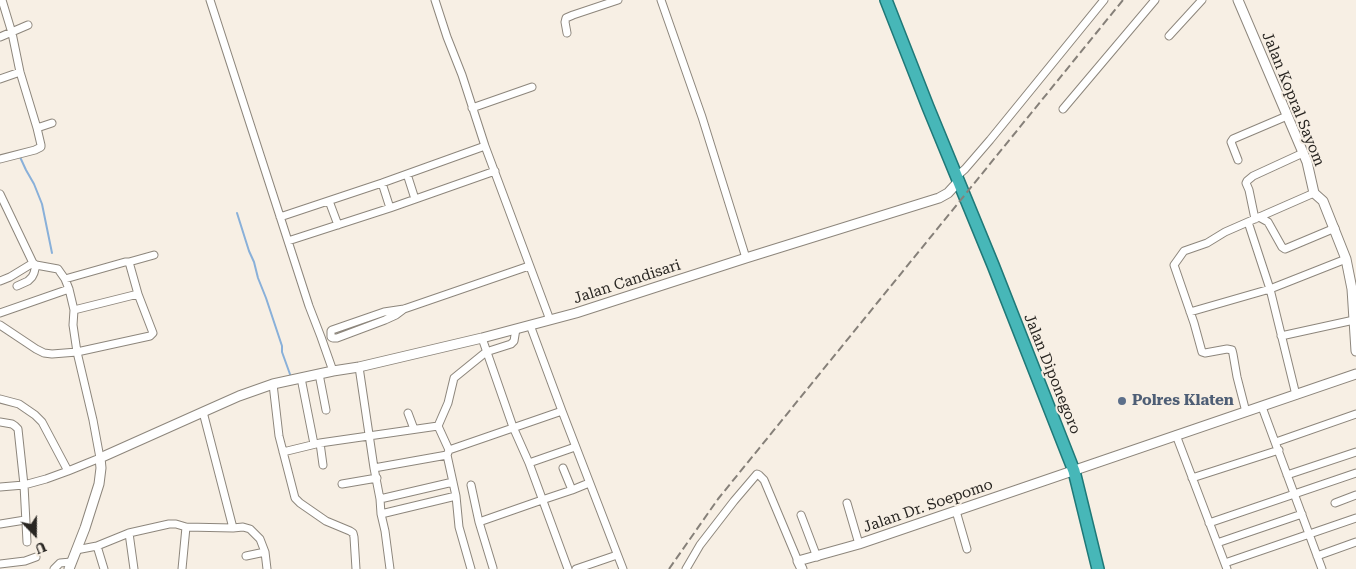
<!DOCTYPE html>
<html>
<head>
<meta charset="utf-8">
<style>
  body { margin:0 }
  #map { position:relative; width:1356px; height:569px; overflow:hidden; background:#f7efe4; font-family:"Roboto Serif",serif }
  canvas { display:block }
  .north { position:absolute; left:10px; top:509px; width:50px; height:50px; -webkit-text-stroke:4px #f7efe4; paint-order:stroke; rotate:158deg; font-size:14px; font-weight:700; line-height:20px; text-align:center; color:#292622 }
  .north::after { content:''; display:block; margin:auto; width:18px; height:22px; background:#292622; clip-path:polygon(50% 0,100% 100%,50% 72%,0 100%) }
</style>
</head>
<body>
<div id="map">
<canvas width="1356" height="569"></canvas>
<div class="north">U</div>
</div>
<script>
const g = document.querySelector('canvas').getContext('2d');
g.lineJoin = 'round';
const poly = rows => new Path2D(rows.map(r => 'M' + r).join(''));
function trace(path, color, width, dash) { g.strokeStyle = color; g.lineWidth = width; g.lineCap = dash ? 'butt' : 'round'; g.setLineDash(dash || []); g.stroke(path); }
function label(font, color, halo, rows, align = 'center') {
  g.font = font + ' "Roboto Serif",serif'; g.lineWidth = 4; g.setLineDash([]); g.textBaseline = 'middle'; g.strokeStyle = halo; g.fillStyle = color; for (const [text, x, y, turn = 0] of rows) {
    g.save(); g.translate(x, y); g.rotate((+turn || 0) * Math.PI / 180); g.textAlign = isNaN(turn) ? turn : align; if (halo) g.strokeText(text, 0, 0); g.fillText(text, 0, 0); g.restore();
  }
}
trace(poly([
  [20,157,26,170,34,184,42,204,52,253],
  [237,213,249,251,254,262,258,278,266,298,282,346,282,352,291,377]
]), '#89b0d9', 2);
const minor = poly([
  [210,0,309,306,321,337,333,371],
  [435,0,447,37,462,75,485,146,550,320],
  [661,0,702,117,746,258],
  [567,33,565,22,566,18,573,15,618,0],
  [1169,36,1202,0],
  [0,37,28,25],
  [0,79,20,72],
  [472,108,532,87],
  [1063,109,1155,0],
  [37,128,52,123],
  [0,159,35,150,41,147,41,145,37,128,20,72,12,33,2,0],
  [1238,160,1231,142,1233,139,1287,116],
  [407,174,415,199],
  [957,176,965,169,990,140,1104,0],
  [382,183,390,208],
  [0,194,33,263,36,265,58,269,65,279,69,289,74,310,73,325,77,352,93,420,100,458,68,471,46,479,24,485,0,487],
  [329,201,338,225],
  [280,217,382,183,485,146],
  [1259,217,1268,222,1282,247,1285,249,1335,228],
  [1255,219,1249,190,1246,183,1247,181,1253,176,1303,153],
  [1248,222,1270,289,1296,395],
  [288,241,390,208,495,171],
  [129,262,154,255],
  [65,279,125,262,129,262,138,294],
  [0,281,10,277,33,263],
  [17,286,28,281,32,277,34,273,36,265],
  [404,309,396,315,385,320,337,338,333,338,331,337,331,331,332,330,384,312,404,309,529,266],
  [1190,312,1270,289,1346,259],
  [0,313,69,289],
  [0,325,36,349,44,353,52,354,77,352,150,336,153,333,138,294,74,310],
  [530,325,562,411,623,569],
  [1281,336,1354,320],
  [482,338,513,427,529,463,568,569],
  [359,367,374,468,380,499,381,514,385,531,390,569],
  [319,374,326,410],
  [301,378,314,444],
  [273,384,279,436,295,498,300,503,326,521,350,531,353,533,354,537,356,569],
  [0,399,19,404,35,415,42,422,68,471],
  [1262,407,1322,569],
  [203,412,233,528],
  [1246,412,1237,377,1233,354,1232,350,1227,349,1205,353,1202,352,1194,323,1174,265,1184,251,1207,243,1225,232,1314,193],
  [408,413,414,429],
  [0,422,12,424,15,426,18,429,24,485,27,542],
  [1176,435,1227,569],
  [1276,442,1356,414],
  [320,443,323,465],
  [449,450,562,411],
  [283,452,320,443,438,426],
  [529,463,575,447],
  [374,468,447,455],
  [563,468,572,490],
  [1287,475,1356,452],
  [1192,478,1279,450],
  [342,484,377,478],
  [471,485,479,522,493,568],
  [380,499,453,482],
  [847,503,859,544],
  [1335,503,1356,495],
  [956,511,967,549],
  [381,514,456,496],
  [801,515,817,557],
  [479,522,542,500,572,490,589,483],
  [1209,523,1356,473],
  [0,524,25,520],
  [129,533,134,569],
  [1217,543,1302,514],
  [97,546,104,569],
  [76,550,97,546,129,533,169,524,176,524,186,527,233,528,243,527,250,529,260,539,265,552,267,569],
  [246,556,265,552],
  [1317,556,1356,542],
  [1225,563,1356,518],
  [0,564,25,561,36,557],
  [54,569,60,563,71,562],
  [182,569,186,527],
  [471,569,459,527,456,496,447,455,449,450,438,426,448,403,454,378,486,352,511,344,514,341,516,329],
  [576,569,617,555],
  [686,569,700,545,734,501,757,474,759,475,764,480,798,561]
]);
const tertiary = poly([
  [1238,0,1307,162,1314,193,1323,201,1346,259,1352,289,1356,351],
  [69,569,85,528,99,484,101,468,100,458,203,412,239,396,273,384,333,371,359,367,482,338,576,313,746,258,939,198,948,193,959,181],
  [802,569,798,561,859,544,1356,374]
]);
const trunk = poly([
  [886,0,928,107,993,265,1074,471,1098,569]
]);
trace(minor, '#8d867c', 9);
trace(tertiary, '#8d867c', 11);
trace(trunk, '#1f7978', 14);
trace(minor, '#fff', 7);
trace(tertiary, '#fff', 9);
trace(trunk, '#47b7b8', 11);
trace(poly([
  [669,569,718,499,1123,0]
]), '#868079', 2, [8, 4]);
for (const [x, y, r, color] of [
  [1122,401,5,"#5c6f8a"]
]) { const dot = new Path2D(); dot.arc(x, y, r, 0, 2 * Math.PI); g.fillStyle = color; g.fill(dot); trace(dot, '#f7efe4', 2); }
label('15px', '#292622', '#f7efe4', [
  ["Jalan Kopral Sayom",1293,99,68],
  ["Jalan Candisari",627,282,-18],
  ["Jalan Diponegoro",1052,374,68],
  ["Jalan Dr. Soepomo",928,506,-19]
]);
label('bold 15px', '#4e5e75', '#f7efe4', [
  ["Polres Klaten",1132,401]
], 'left');
</script>
</body>
</html>
